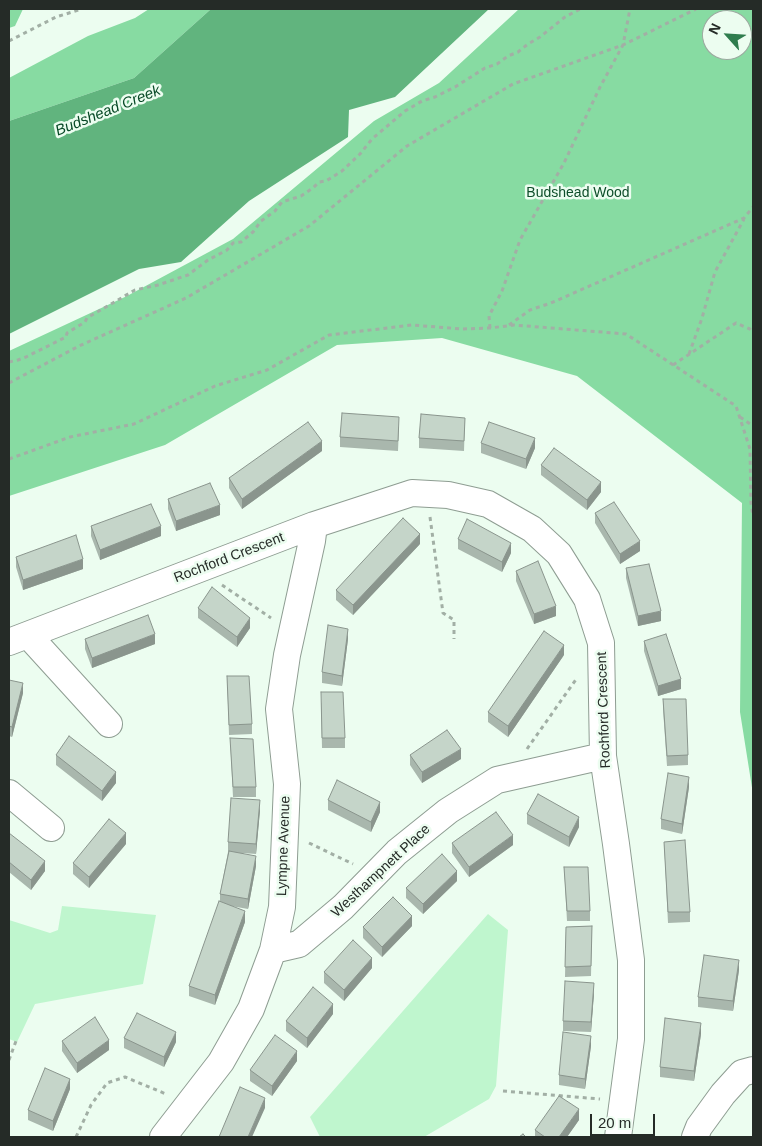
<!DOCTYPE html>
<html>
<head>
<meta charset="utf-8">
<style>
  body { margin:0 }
  #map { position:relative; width:762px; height:1146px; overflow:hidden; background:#ecfdf0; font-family:Helvetica,sans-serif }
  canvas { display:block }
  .frame { position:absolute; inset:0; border:10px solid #252b27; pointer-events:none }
  .north { position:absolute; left:702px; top:10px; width:50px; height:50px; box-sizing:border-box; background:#ecfdf0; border:1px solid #9ca9a0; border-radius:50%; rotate:296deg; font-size:14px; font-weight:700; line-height:20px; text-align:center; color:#252b27 }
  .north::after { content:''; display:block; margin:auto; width:18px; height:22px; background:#2f7d4e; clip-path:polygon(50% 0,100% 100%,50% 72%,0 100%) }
  .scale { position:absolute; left:590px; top:1114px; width:65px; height:22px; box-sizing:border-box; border:2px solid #252b27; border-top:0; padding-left:6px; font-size:15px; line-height:18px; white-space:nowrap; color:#252b27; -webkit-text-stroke:4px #ecfdf0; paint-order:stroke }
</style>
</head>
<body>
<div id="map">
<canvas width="762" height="1146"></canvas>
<div class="frame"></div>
<div class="north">N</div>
<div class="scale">20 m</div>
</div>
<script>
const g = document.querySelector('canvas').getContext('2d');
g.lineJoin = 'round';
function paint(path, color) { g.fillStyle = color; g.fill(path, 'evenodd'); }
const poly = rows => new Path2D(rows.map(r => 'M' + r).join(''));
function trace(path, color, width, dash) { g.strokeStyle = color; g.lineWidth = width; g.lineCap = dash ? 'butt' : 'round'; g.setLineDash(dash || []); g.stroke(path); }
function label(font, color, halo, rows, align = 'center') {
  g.font = font + ' Helvetica,sans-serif'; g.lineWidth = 5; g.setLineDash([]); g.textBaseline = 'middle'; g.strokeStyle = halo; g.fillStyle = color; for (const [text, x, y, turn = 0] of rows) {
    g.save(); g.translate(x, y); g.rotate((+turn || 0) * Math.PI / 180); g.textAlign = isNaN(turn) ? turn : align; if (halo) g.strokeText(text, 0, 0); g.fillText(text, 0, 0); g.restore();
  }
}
paint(poly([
  [62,906,156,915,143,984,35,1004,17,1042,9,1039,9,920,50,933,58,930],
  [488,914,508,930,496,1086,489,1099,424,1137,320,1137,310,1117]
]), '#bff6ce');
paint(poly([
  [9,9,23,9,15,26,9,28],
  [149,9,211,9,134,78,9,121,9,78,88,36,135,18],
  [519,9,753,9,753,794,740,712,742,503,577,376,442,338,337,345,165,445,9,496,9,351,127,296,233,239,374,121,439,83],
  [712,20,742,20,742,50,712,50]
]), '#87dba2');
paint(poly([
  [211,9,489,9,395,97,349,110,348,137,249,201,181,262,139,269,9,334,9,121,134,78]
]), '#61b47e');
const minor = poly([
  [28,635,109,724],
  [9,642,314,525,412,493,448,495,488,504,532,529,559,554,587,599,601,643,603,756,616,844,631,960,631,1039,618,1137],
  [9,793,51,828],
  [273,950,299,944,343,907,397,852,448,811,497,780,603,756],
  [163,1137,221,1062,251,1009,273,950,282,907,287,784,279,709,287,655,312,541,314,525],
  [695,1137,699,1127,723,1094,742,1073,753,1070]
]);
trace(minor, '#8e9d92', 28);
trace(poly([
  [9,41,56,17,82,9],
  [509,325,530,310,551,303,744,218,753,207],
  [490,328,489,316,502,291,520,240,564,163,600,87,623,45,630,9],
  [689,354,702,318,715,272,744,219],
  [9,362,18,360,26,357,66,337,67,333,85,322,87,318,135,290,158,285,188,275,208,260,227,250,233,243,241,242,253,232,261,221,275,211,282,202,301,196,313,188,319,182,326,181,342,171,360,154,372,139,405,111,422,101,435,97,455,87,485,68,497,64,508,56,518,52,528,44,540,37,565,17,580,9],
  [673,365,736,323,750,329,753,332],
  [9,383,79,346,186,298,309,226,407,146,513,84,623,45,696,9],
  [740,417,753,426],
  [9,459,70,437,134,424,215,386,267,370,329,335,412,325,462,329,490,328,514,325,626,334,736,406,750,449,751,503,753,516],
  [430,517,443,613,454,620,454,639],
  [222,585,271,618],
  [527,749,577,678],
  [309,843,353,864],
  [9,1060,16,1041],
  [503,1091,600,1099],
  [76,1137,91,1105,107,1083,125,1077,166,1094]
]), '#a2afa5', 3, [4, 4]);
trace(minor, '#fff', 26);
paint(poly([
  [465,418,464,451,419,448,419,438],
  [399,427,398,451,340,447,340,437],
  [481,443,535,448,526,469,481,453],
  [322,451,242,509,229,488,229,478],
  [541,465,601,492,587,510,541,475],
  [168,499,220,515,176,531,168,509],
  [595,513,640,551,620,564,595,523],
  [91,526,161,536,100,560,91,536],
  [458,539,511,553,502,572,458,549],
  [420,544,353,615,336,600,336,590],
  [16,557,83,569,23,590,16,567],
  [626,568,661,621,638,626,626,578],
  [516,571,556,616,534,624,516,581],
  [198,608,250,628,237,647,198,618],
  [85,639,155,644,92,668,85,649],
  [348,639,342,686,322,683,322,672],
  [644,641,681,689,658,696,644,651],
  [564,655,508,737,488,722,488,712],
  [227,676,252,724,252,734,229,735],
  [9,680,23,693,12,737,9,736],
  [663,699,688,755,688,765,667,766,663,709],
  [321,702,345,738,345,748,322,748],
  [230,738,256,787,256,797,233,797],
  [56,755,116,783,102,801,56,765],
  [410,755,461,759,422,783,410,765],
  [689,787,682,834,661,829,661,819],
  [328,800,380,812,371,832,328,810],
  [260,810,256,854,243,853,256,866,248,909,231,906,245,922,215,1005,189,996,189,986,220,902,220,894,228,852,228,842],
  [527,814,579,827,569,847,527,824],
  [9,833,45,871,31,890,9,872],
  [664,842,690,912,690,922,668,923],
  [452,843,513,845,469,877,452,853],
  [126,844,89,888,73,874,73,863],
  [564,867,590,911,590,921,567,921],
  [457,881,423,914,406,898,406,888],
  [412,926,382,957,363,938,363,927],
  [592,926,591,976,565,977,566,927],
  [372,968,344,1001,324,983,324,972],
  [739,970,733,1011,698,1007,698,997],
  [594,993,591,1032,563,1031,563,1021],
  [333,1014,307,1048,286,1031,286,1021],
  [701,1034,694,1081,660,1077,660,1067],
  [124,1038,176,1042,164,1067,124,1048],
  [62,1041,109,1050,77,1073,62,1051],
  [591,1046,585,1089,559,1085,559,1075],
  [297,1061,272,1096,250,1081,250,1070],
  [70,1089,53,1131,28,1120,28,1110],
  [579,1120,567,1137,535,1137,535,1130]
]), '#a9b7ad');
paint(poly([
  [535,438,535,448,526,469,526,459],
  [322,441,322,451,242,509,242,499],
  [601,482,601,492,587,510,587,500],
  [220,505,220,515,176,531,176,521],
  [161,526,161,536,100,560,100,550],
  [420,534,420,544,353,615,353,605],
  [640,541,640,551,620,564,620,554],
  [511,543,511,553,502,572,502,562],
  [83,559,83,569,23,590,23,580],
  [10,584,10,594,9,595,9,585],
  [556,606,556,616,534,624,534,614],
  [661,611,661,621,638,626,638,616],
  [250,618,250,628,237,647,237,637],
  [348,629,348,639,342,686,342,676],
  [155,634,155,644,92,668,92,658],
  [564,645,564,655,508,737,508,726],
  [681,679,681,689,658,696,658,686],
  [23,683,23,693,12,737,12,727],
  [461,749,461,759,422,783,422,772],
  [116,772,116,783,102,801,102,791],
  [689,777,689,787,682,834,682,824],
  [260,800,260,810,256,854,256,844],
  [380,802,380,812,371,832,371,822],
  [579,817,579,827,569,847,569,837],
  [126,833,126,844,89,888,89,877],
  [513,835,513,845,469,877,469,867],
  [256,856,256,866,248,909,248,899],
  [45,861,45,871,31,890,31,880],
  [457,871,457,881,423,914,423,904],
  [245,911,245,922,215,1005,215,995],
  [412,916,412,926,382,957,382,947],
  [372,958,372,968,344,1001,344,990],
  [739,960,739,970,733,1011,733,1001],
  [594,983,594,993,591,1032,591,1022],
  [333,1004,333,1014,307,1048,307,1038],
  [701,1023,701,1034,694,1081,694,1071],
  [176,1032,176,1042,164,1067,164,1057],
  [591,1036,591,1046,585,1089,585,1079],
  [109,1040,109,1050,77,1073,77,1063],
  [297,1051,297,1061,272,1096,272,1086],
  [70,1079,70,1089,53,1131,53,1121],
  [265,1098,265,1108,252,1137,248,1137],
  [579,1109,579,1120,567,1137,559,1137]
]), '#8a958d');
const building = poly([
  [342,413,399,417,398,441,340,437,342,413],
  [421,414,465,418,464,441,419,438,421,414],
  [308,422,322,441,242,499,229,478,308,422],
  [489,422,535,438,526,459,481,443,489,422],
  [554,448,601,482,587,500,541,465,554,448],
  [210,483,220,505,176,521,168,499,210,483],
  [614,502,640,541,620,554,595,513,614,502],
  [151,504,161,526,100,550,91,526,151,504],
  [403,518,420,534,353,605,336,590,403,518],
  [467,519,511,543,502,562,458,539,467,519],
  [76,535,83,559,23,580,16,557,76,535],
  [538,561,556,606,534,614,516,571,538,561],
  [649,564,661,611,638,616,626,568,649,564],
  [212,587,250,618,237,637,198,608,212,587],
  [148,615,155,634,92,658,85,639,148,615],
  [328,625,348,629,342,676,322,672,328,625],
  [544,631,564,645,508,726,488,712,544,631],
  [666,634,681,679,658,686,644,641,666,634],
  [227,676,249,676,252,724,229,725,227,676],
  [9,680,23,683,12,727,9,726,9,680],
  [321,692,343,692,345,738,322,738,321,692],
  [663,699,686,699,688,755,667,756,663,699],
  [447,730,461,749,422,772,410,755,447,730],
  [69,736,116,772,102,791,56,755,69,736],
  [230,738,253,739,256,787,233,787,230,738],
  [668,773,689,777,682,824,661,819,668,773],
  [337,780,380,802,371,822,328,800,337,780],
  [538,794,579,817,569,837,527,814,538,794],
  [231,798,260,800,256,844,228,842,231,798],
  [496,812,513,835,469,867,452,843,496,812],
  [109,819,126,833,89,877,73,863,109,819],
  [9,833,45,861,31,880,9,862,9,833],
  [685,840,690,912,668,912,664,842,685,840],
  [229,851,256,856,248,899,220,894,229,851],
  [442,854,457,871,423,904,406,888,442,854],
  [564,867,588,867,590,911,567,911,564,867],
  [393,897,412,916,382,947,363,927,393,897],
  [219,901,245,911,215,995,189,986,219,901],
  [592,926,591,966,565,967,566,927,592,926],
  [353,940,372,958,344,990,324,972,353,940],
  [704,955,739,960,733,1001,698,997,704,955],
  [565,981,594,983,591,1022,563,1021,565,981],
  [313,987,333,1004,307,1038,286,1021,313,987],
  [137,1013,176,1032,164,1057,124,1038,137,1013],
  [95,1017,109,1040,77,1063,62,1041,95,1017],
  [665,1018,701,1023,694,1071,660,1067,665,1018],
  [563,1032,591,1036,585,1079,559,1075,563,1032],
  [275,1035,297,1051,272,1086,250,1070,275,1035],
  [45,1068,70,1079,53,1121,28,1110,45,1068],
  [240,1087,265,1098,248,1137,219,1137,240,1087],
  [559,1096,579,1109,559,1137,545,1137,535,1130,559,1096],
  [523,1134,526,1137,519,1137,523,1134]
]);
paint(building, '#c5d5c9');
trace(building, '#8a958d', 1);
label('14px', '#0e4e2a', '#ecfdf0', [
  ["Budshead Wood",578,193]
]);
label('14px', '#252b27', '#ecfdf0', [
  ["Rochford Crescent",229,558,-21],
  ["Rochford Crescent",604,710,-92],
  ["Lympne Avenue",284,846,-88],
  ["Westhampnett Place",381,871,-43]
]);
label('italic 15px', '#084a27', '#ecfdf0', [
  ["Budshead Creek",108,111,-22]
]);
</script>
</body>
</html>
